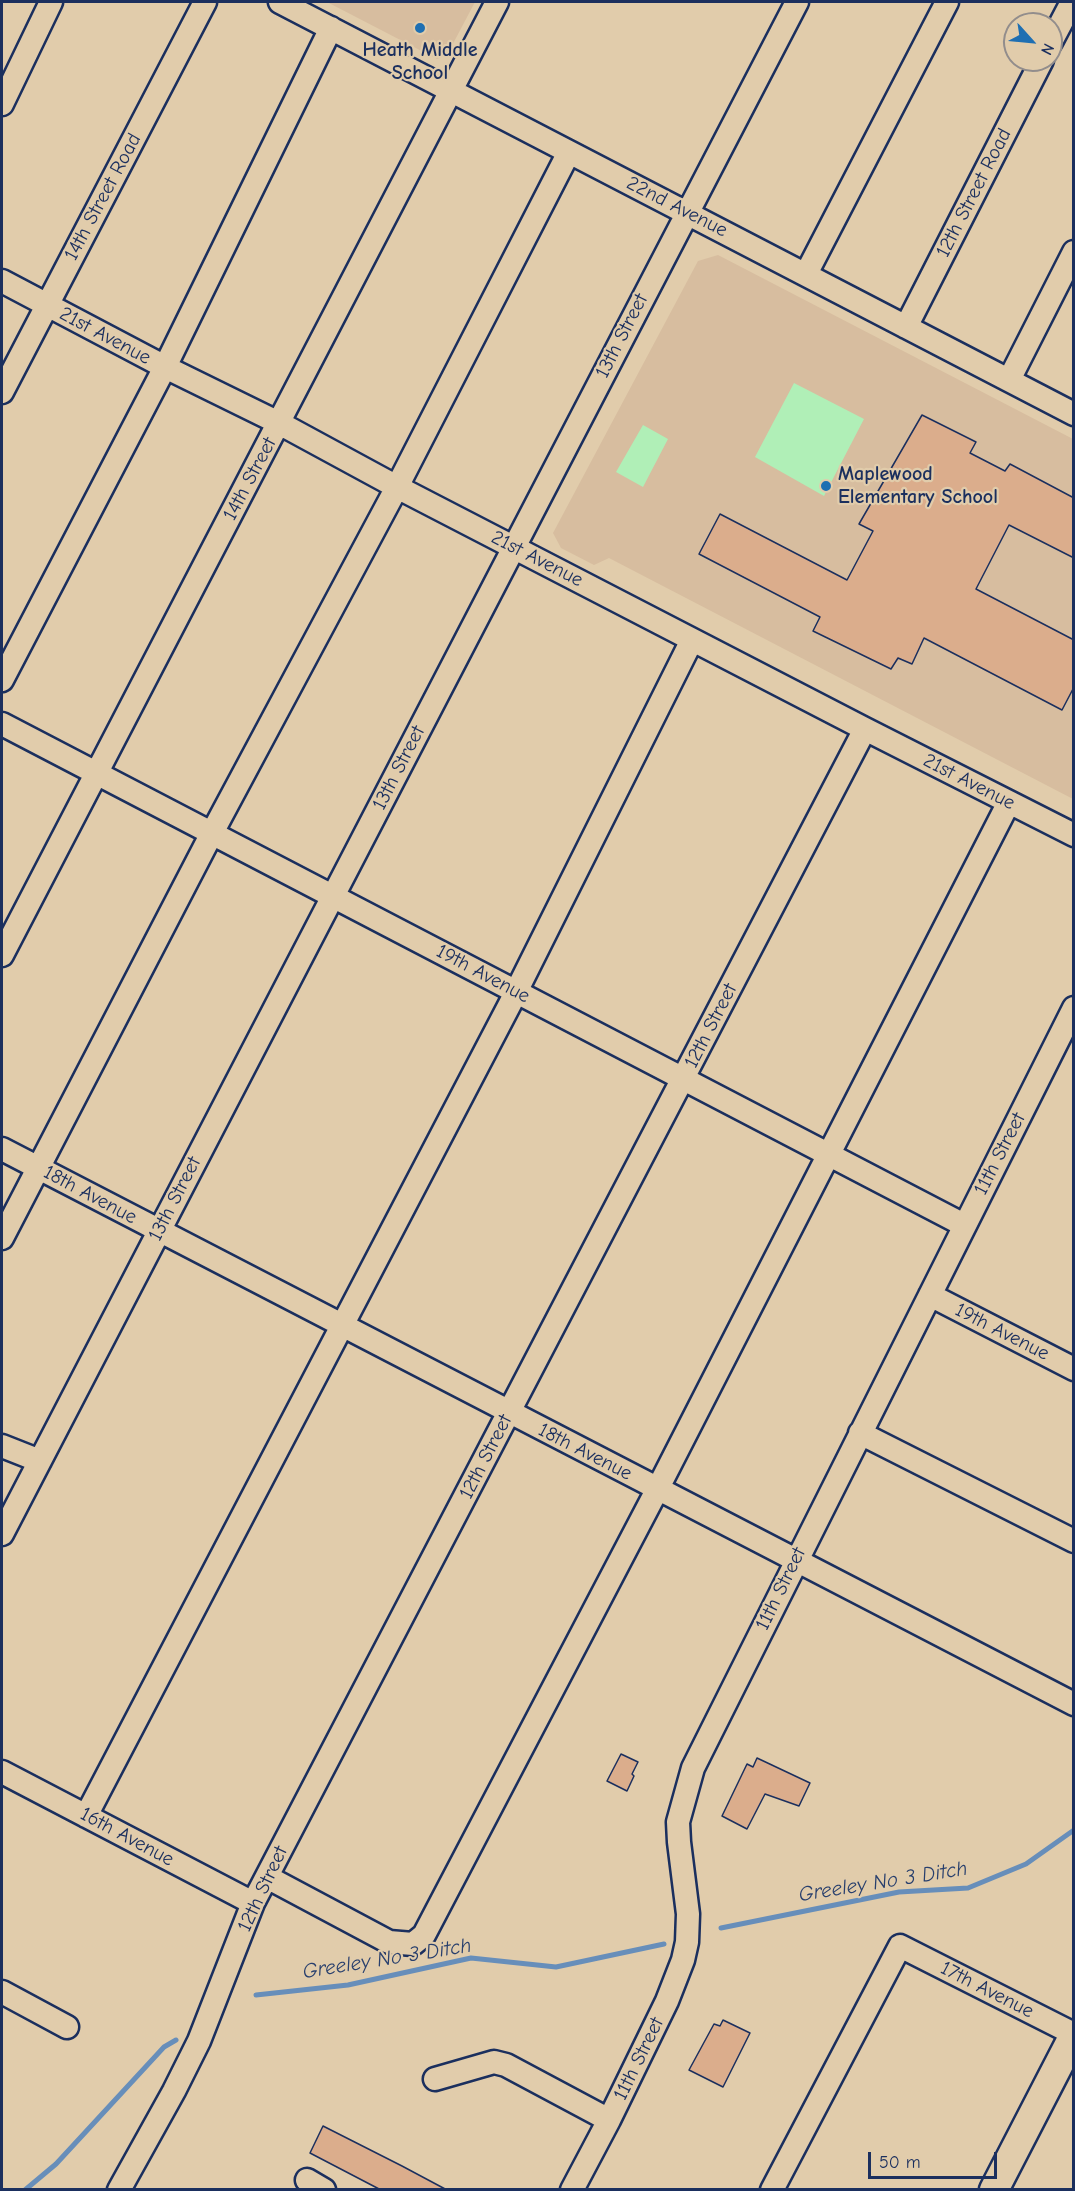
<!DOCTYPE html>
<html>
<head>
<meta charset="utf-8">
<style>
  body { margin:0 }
  #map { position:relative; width:1075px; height:2191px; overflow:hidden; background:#e1ccab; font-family:"Comic Neue",sans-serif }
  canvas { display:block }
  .frame { position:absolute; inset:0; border:3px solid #1b2f5e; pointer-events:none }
  .north { position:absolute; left:1003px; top:12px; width:60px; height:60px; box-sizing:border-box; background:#e1ccab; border:2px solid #928d8c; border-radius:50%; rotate:117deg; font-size:16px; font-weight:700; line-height:24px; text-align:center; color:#1b2f5e }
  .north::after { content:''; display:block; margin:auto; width:21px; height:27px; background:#1f6fb2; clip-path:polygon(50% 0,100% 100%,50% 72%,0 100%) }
  .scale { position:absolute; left:868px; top:2152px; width:129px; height:27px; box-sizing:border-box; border:3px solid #1b2f5e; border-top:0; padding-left:8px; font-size:18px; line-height:21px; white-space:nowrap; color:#1b2f5e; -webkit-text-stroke:4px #e1ccab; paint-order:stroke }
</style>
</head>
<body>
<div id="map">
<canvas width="1075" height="2191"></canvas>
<div class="frame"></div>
<div class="north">N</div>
<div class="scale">50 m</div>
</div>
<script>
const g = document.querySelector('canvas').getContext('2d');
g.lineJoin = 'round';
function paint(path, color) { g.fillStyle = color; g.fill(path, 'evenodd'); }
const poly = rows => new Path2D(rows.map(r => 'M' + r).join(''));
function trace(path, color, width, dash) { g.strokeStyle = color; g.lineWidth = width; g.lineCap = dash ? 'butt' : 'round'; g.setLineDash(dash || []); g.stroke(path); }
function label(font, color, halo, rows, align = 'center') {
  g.font = font + ' "Comic Neue",sans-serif'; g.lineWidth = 4.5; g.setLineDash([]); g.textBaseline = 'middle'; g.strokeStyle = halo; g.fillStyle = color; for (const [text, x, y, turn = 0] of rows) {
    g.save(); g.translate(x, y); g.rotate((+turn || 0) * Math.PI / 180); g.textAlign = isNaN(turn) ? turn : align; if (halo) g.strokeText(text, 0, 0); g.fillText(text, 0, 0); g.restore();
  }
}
paint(poly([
  [327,2,475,2,447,55,437,59],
  [718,255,1073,439,1073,799,609,558,594,565,561,548,553,533,698,261]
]), '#d7bd9f');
paint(poly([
  [794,383,864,419,824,496,755,457],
  [643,425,668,439,643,487,616,472]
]), '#b0efb7');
trace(poly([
  [721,1928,899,1892,968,1888,1026,1864,1074,1830],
  [256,1995,348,1985,471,1958,556,1967,664,1944],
  [25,2190,56,2164,164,2047,176,2040]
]), '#678eba', 5);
const building = poly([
  [922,415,976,442,970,453,1005,471,1010,464,1074,498,1074,558,1009,525,976,589,1074,640,1074,687,1062,710,924,638,912,664,898,658,891,669,813,631,820,617,699,554,720,514,847,580,873,531,859,524,922,415],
  [621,1754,638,1762,632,1774,634,1776,627,1791,607,1781,621,1754],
  [757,1758,810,1783,799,1806,765,1794,747,1829,722,1816,747,1764,753,1767,757,1758],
  [723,2020,750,2033,723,2087,689,2070,714,2024,720,2026,723,2020],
  [323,2126,402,2166,447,2190,381,2190,310,2153,323,2126]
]);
paint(building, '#dbad8c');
trace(building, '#1b2f5e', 1.5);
const minor = poly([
  [280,2,1074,414],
  [1051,42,1072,2],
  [2,104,51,2],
  [806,274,947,2],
  [2,281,165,367,279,423,397,487,865,729,1074,835],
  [906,327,1042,60],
  [1009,380,1074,252],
  [2,392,205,2],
  [2,680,165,367,331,28],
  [2,724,964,1225],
  [2,955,497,2],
  [2,1149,1074,1704],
  [2,1238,212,833,397,487,569,152],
  [930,1295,1074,1369],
  [860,1433,1074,1541],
  [2,1446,40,1461],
  [2,1534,797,2],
  [2,1772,253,1903],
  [86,1816,510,1004,692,640],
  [267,1877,389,1942,413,1944,424,1935,657,1490,1009,802],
  [2,1992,67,2027],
  [435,2079,494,2062,506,2065,609,2120],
  [307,2180,324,2190],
  [119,2190,174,2091,199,2041,253,1903,865,729],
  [572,2190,609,2120,667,2001,683,1960,687,1942,688,1914,679,1842,678,1822,693,1768,1074,1008],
  [772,2190,900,1946,1074,2034]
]);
const major = poly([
  [994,2190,1074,2035]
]);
trace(minor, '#1b2f5e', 27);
trace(major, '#1b2f5e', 33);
trace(minor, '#e1ccab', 22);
trace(major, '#e1ccab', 28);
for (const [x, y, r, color] of [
  [420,28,6,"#1f6fb2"],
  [826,486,6,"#1f6fb2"]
]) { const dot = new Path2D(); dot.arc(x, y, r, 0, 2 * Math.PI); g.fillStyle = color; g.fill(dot); trace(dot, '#e1ccab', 2); }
label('bold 20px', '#1b2f5e', '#e1ccab', [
  ["Heath Middle",420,50],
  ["School",420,73],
  ["Maplewood",838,474,"left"],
  ["Elementary School",838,497,"left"]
]);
label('20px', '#1b2f5e', '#e1ccab', [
  ["12th Street Road",974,193,-63],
  ["14th Street Road",103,197,-62],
  ["22nd Avenue",677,207,27],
  ["21st Avenue",105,336,28],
  ["13th Street",622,336,-63],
  ["14th Street",250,479,-62],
  ["21st Avenue",537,559,27],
  ["13th Street",399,768,-63],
  ["21st Avenue",969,782,27],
  ["19th Avenue",483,974,28],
  ["12th Street",711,1026,-63],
  ["11th Street",1000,1154,-63],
  ["18th Avenue",90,1195,28],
  ["13th Street",175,1199,-63],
  ["19th Avenue",1002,1332,27],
  ["18th Avenue",585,1452,27],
  ["12th Street",486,1457,-63],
  ["11th Street",781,1589,-64],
  ["16th Avenue",127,1837,28],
  ["12th Street",263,1889,-65],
  ["17th Avenue",987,1990,27],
  ["11th Street",639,2059,-64]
]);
label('italic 21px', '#283f6d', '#e1ccab', [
  ["Greeley No 3 Ditch",883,1882,-9],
  ["Greeley No 3 Ditch",387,1959,-9]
]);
</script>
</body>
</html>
